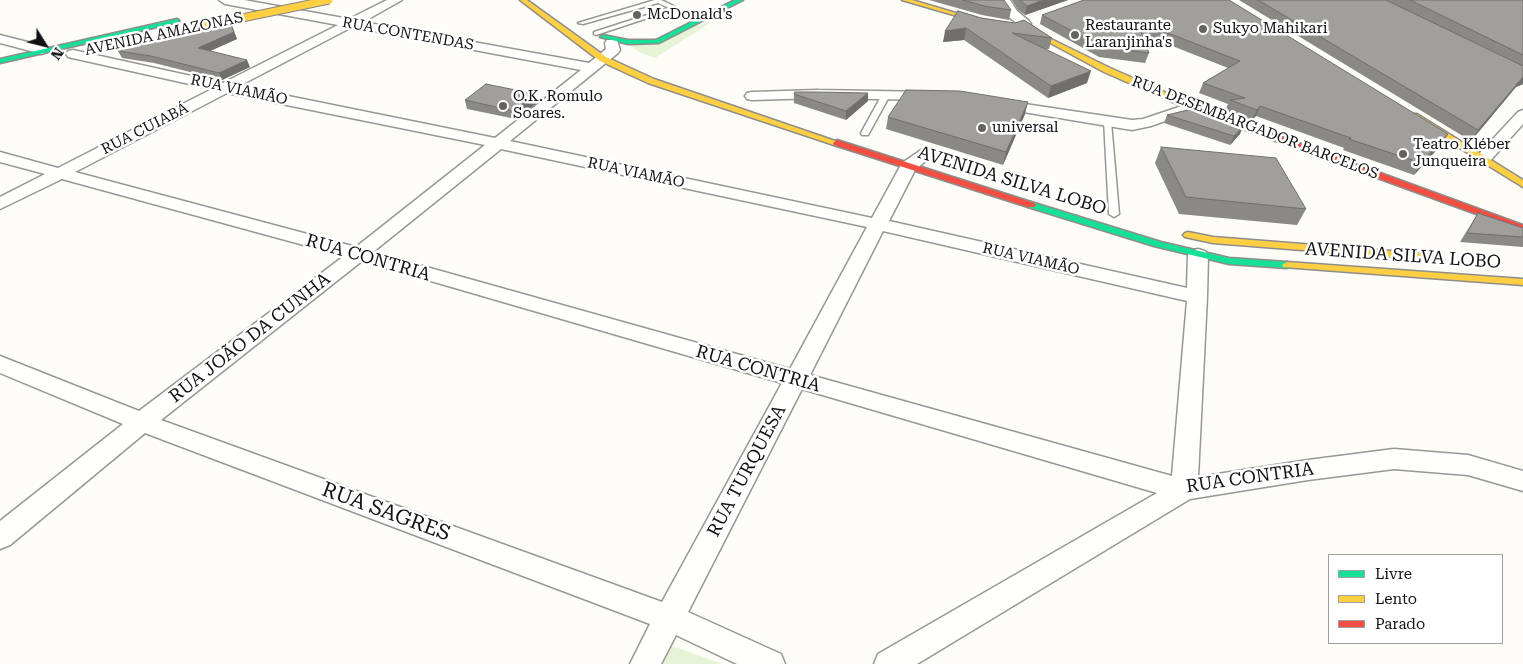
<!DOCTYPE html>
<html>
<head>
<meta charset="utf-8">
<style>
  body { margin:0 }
  #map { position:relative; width:1523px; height:664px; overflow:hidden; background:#fdfcf7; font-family:"Roboto Serif",serif }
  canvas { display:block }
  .legend { position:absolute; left:1328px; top:554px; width:175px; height:90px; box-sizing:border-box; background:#fff; border:1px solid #a0a0a0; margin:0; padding:6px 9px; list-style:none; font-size:15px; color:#111 }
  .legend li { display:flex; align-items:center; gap:10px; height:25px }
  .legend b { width:25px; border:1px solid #a0a0a0 }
  .north { position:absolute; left:20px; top:20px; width:50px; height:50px; -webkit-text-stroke:4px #fff; paint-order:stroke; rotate:126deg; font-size:14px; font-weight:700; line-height:20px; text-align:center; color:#111 }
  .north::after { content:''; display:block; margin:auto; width:18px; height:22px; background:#111; clip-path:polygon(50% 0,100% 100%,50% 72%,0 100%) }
</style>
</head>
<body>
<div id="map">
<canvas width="1523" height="664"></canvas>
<ul class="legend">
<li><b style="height:6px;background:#16e098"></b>Livre</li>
<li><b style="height:6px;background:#ffcf43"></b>Lento</li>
<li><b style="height:6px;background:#f24e42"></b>Parado</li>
</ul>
<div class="north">N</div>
</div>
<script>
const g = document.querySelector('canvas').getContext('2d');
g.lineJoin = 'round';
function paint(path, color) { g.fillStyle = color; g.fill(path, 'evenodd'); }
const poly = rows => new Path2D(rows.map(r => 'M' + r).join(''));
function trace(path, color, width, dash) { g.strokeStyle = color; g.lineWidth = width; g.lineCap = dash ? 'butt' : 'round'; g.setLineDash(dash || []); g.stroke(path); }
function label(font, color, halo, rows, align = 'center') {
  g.font = font + ' "Roboto Serif",serif'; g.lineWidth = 5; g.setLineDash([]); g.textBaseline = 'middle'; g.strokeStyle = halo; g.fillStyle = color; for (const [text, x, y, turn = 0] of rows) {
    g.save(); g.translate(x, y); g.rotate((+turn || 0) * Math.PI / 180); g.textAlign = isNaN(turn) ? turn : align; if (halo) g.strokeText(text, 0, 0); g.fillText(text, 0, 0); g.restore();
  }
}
paint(poly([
  [713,21,655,58,639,52,630,45],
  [672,646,722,664,662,664]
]), '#e7f3d7');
const lane = poly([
  [655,0,661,0,678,8,596,35,594,34,594,32,669,8,658,3,583,24,578,23,655,0],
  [883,93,890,95,868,135,862,135,861,133,883,93],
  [1104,120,1111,122,1119,214,1114,217,1109,214,1104,120]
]);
const street = poly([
  [219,0,244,0,349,19,387,0,402,0,363,22,589,63,606,49,605,43,607,40,617,40,620,50,618,53,510,141,872,218,902,163,921,150,927,148,933,150,935,153,915,170,889,221,1187,288,1188,255,1191,251,1198,249,1205,251,1208,255,1207,297,1198,477,1308,460,1394,449,1468,455,1523,471,1523,491,1468,475,1394,469,1308,480,1190,499,917,664,874,664,878,654,1157,493,802,389,688,612,781,654,785,664,737,664,676,635,661,664,630,664,650,624,145,433,10,545,0,549,0,521,123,424,0,373,0,356,139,411,344,256,62,179,0,209,0,197,45,174,0,162,0,152,58,168,212,89,68,57,66,54,68,51,73,50,223,83,338,25,225,4,219,0],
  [352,27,581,70,495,138,239,86,352,27],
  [227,93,485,145,356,247,75,172,227,93],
  [501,149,867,227,790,369,373,252,501,149],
  [883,231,1187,301,1172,476,810,375,883,231],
  [362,261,782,383,662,602,161,420,362,261],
  [998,0,1010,0,1017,11,1029,21,1031,24,1029,27,1021,27,1008,16,998,0],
  [0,35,47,47,49,50,42,54,0,43,0,35],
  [818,90,931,92,936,93,938,96,936,99,931,100,818,98,752,100,747,99,745,96,747,93,752,92,818,90],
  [998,100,1132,120,1143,119,1191,103,1196,104,1198,107,1196,110,1151,126,1132,130,993,107,991,104,993,101,998,100],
  [1523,110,1523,124,1490,161,1478,161,1476,158,1478,155,1518,112,1523,110]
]);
const fast = poly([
  [735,0,743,0,659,43,628,44,600,37,603,35,628,40,656,40,735,0],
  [177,19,179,20,179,22,0,63,0,59,177,19],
  [1031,202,1161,242,1229,258,1287,262,1292,265,1287,268,1229,264,1154,246,1028,207,1028,203,1031,202]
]);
const slow = poly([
  [520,0,527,0,606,57,654,79,841,143,837,146,648,83,600,61,520,0],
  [902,0,912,0,993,24,988,25,902,0],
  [1025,22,1047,37,1110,68,1194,105,1261,131,1254,133,1188,109,1104,72,1043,39,1023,25,1022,24,1025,22],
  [1411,114,1417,114,1523,180,1523,187,1411,118,1411,114],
  [1188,232,1213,237,1429,254,1434,257,1429,260,1213,243,1185,237,1183,235,1185,233,1188,232],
  [1287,262,1523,279,1523,285,1283,267,1282,265,1287,262]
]);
const jam = poly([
  [1254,129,1260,129,1523,225,1523,231,1254,133,1254,129],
  [837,140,1034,203,1036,205,1034,207,1028,207,834,145,833,143,837,140]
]);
trace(lane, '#979795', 3);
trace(street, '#979795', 3);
trace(fast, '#8e8d8b', 3);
trace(slow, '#8e8d8b', 3);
trace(jam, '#8e8d8b', 3);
paint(lane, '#fffffe');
paint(street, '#fffffe');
paint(fast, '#16e098');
paint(slow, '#ffcf43');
paint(jam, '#f24e42');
const slowBridge = poly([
  [174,32,329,0]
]);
trace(slowBridge, '#858482', 9, []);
trace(slowBridge, '#ffcf43', 7);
paint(poly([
  [929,0,1004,0,1011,10,1009,20,982,15],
  [1012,0,1068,0,1025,15,1018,10],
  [1084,0,1448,134,1441,145,1414,175,1343,150,1344,148,1256,116,1252,120,1225,111,1228,104,1199,93,1203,83,1228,68,1142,34,1149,53,1145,63,1099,57,1040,24,1042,15],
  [1239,0,1523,0,1523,84,1516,87,1471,141],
  [958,11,1052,38,1049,49,1046,49,1087,83,1048,98,964,40,943,42],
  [231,24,237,39,210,51,250,67,222,80,154,63,122,58,118,51],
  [868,93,868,101,846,120,794,103,794,94],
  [535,94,537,103,516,119,467,109,465,100],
  [1025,114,1003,165,886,129,888,117],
  [1167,115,1240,134,1230,145,1164,123],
  [1161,147,1306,209,1297,225,1179,214,1155,163],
  [1478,213,1523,228,1523,247,1460,242]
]), '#8a8986');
paint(poly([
  [1044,0,1068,0,1025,15,1027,6],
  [231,24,237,39,201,55,198,48],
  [966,28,964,40,943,42,945,31],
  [247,60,250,67,222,80,219,73],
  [1091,71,1087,83,1048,98,1051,86],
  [1523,77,1523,84,1516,87,1471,141,1478,130],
  [868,93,868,101,846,120,846,111],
  [535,94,537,103,516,119,514,111],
  [1028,102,1025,114,1003,165,1006,152],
  [1260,106,1256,116,1252,120,1257,110],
  [1244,125,1240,134,1230,145,1234,136],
  [1448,134,1441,145,1414,175,1421,163]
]), '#716f6d');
const building = poly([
  [963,0,1004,0,1011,10,984,6,963,0],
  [1020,0,1044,0,1027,6,1020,0],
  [1084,0,1229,0,1448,134,1421,163,1349,139,1351,138,1260,106,1257,110,1230,100,1245,98,1203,83,1240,61,1137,21,1149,53,1102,47,1042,15,1084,0],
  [1258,0,1386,0,1523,66,1523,77,1478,130,1258,0],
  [1410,0,1523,0,1523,55,1410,0],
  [958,11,981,18,1015,23,1024,20,1052,38,1012,33,1091,71,1051,86,966,28,945,31,958,11],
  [231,24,234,32,198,48,247,60,219,73,151,56,118,51,118,49,231,24],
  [486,84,535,94,514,111,465,100,486,84],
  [906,90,960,91,1028,102,1006,152,888,117,906,90],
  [795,92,818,92,868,93,846,111,794,94,795,92],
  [1196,108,1244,125,1234,136,1167,115,1196,108],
  [1161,147,1276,158,1306,209,1186,197,1161,147],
  [1478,213,1523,228,1523,237,1467,233,1478,213]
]);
paint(building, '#a19f9c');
trace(building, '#716f6d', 1);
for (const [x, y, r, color] of [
  [637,15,5,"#646362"],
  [1203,29,5,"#646362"],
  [1075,35,5,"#646362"],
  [503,106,5,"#646362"],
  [982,128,5,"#646362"],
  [1403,154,5,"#646362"]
]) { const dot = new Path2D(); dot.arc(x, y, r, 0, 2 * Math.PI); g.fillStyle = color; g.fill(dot); trace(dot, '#fff', 2); }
label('15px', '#111', '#fff', [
  ["McDonald's",647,15],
  ["Restaurante",1085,26],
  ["Laranjinha's",1085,43],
  ["Sukyo Mahikari",1213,29],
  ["O.K. Romulo",513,97],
  ["Soares.",513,114],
  ["universal",992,128],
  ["Teatro Kléber",1413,145],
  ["Junqueira",1413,162]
], 'left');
label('15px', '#111', '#fff', [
  ["AVENIDA AMAZONAS",164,34,-12],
  ["RUA CONTENDAS",408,34,10],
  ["RUA VIAMÃO",239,90,12],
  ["RUA DESEMBARGADOR BARCELOS",1255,128,21],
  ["RUA CUIABÁ",145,129,-27],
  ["RUA VIAMÃO",636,173,12],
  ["RUA VIAMÃO",1031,259,13]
]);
label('18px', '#111', '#fff', [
  ["AVENIDA SILVA LOBO",1012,181,17],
  ["AVENIDA SILVA LOBO",1403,256,4],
  ["RUA CONTRIA",368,258,16],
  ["RUA JOÃO DA CUNHA",250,338,-38],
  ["RUA CONTRIA",758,369,16],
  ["RUA TURQUESA",747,471,-62],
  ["RUA CONTRIA",1250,478,-8]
]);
label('21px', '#111', '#fff', [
  ["RUA SAGRES",386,512,20]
]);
</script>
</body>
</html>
